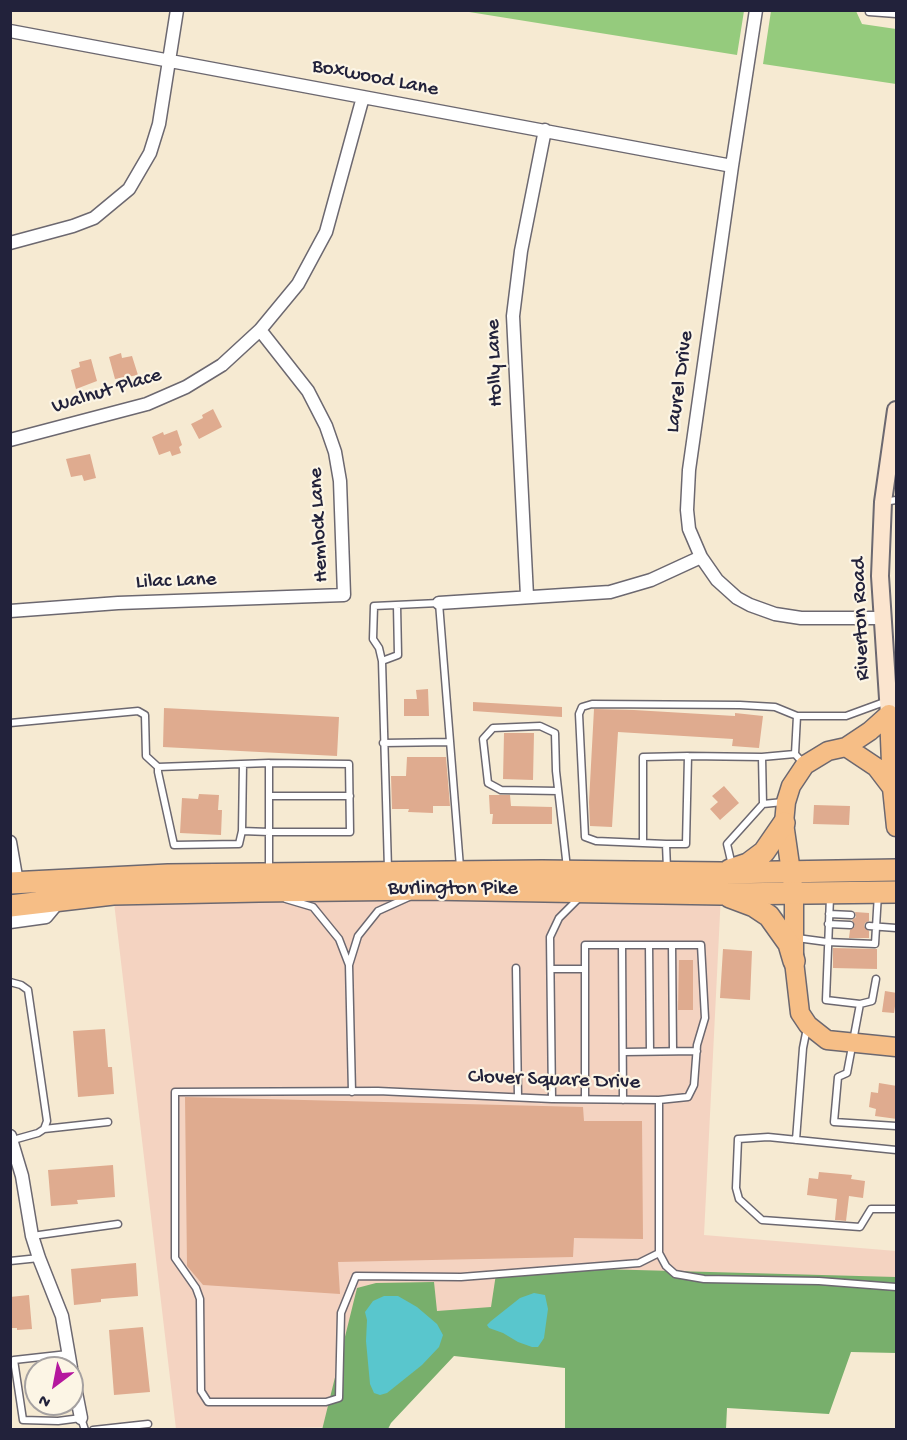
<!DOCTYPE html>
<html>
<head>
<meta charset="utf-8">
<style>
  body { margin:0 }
  #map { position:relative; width:907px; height:1440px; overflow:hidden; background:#f6ead2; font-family:"Gochi Hand",sans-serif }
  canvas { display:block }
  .frame { position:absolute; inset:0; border:12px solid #22223b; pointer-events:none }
  .north { position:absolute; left:24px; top:1356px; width:60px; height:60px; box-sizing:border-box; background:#fcf5e5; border:2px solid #a5a1a1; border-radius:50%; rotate:212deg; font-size:16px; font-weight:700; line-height:24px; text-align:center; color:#22223b }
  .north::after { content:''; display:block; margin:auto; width:21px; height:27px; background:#b5179e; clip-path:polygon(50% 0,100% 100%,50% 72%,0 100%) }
</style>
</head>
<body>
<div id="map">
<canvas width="907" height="1440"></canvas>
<div class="frame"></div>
<div class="north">N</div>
</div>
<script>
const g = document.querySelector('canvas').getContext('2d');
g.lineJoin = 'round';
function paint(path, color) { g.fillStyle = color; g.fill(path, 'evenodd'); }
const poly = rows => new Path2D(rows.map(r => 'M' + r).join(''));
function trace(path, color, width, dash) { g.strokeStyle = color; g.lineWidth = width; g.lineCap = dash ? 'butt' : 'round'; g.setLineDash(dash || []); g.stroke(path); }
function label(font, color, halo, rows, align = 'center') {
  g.font = font + ' "Gochi Hand",sans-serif'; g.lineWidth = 4.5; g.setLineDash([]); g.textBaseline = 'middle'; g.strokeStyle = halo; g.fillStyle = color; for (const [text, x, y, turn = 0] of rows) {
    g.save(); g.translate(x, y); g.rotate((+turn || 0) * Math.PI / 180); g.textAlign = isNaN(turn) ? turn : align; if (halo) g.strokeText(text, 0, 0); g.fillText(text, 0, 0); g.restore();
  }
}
paint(poly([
  [113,894,721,894,704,1235,896,1251,896,1299,549,1281,349,1427,176,1429]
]), '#f4d3c1');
paint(poly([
  [463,11,744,10,744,11,737,55],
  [771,11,856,11,862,24,896,29,896,84,763,64]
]), '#95cb7d');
paint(poly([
  [562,1268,896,1277,896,1353,851,1352,829,1414,727,1408,726,1429,565,1429,565,1368,454,1356,391,1423,388,1429,322,1430,357,1288,376,1283,434,1282,437,1311,491,1307,496,1274]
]), '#78af6c');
paint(poly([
  [534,1293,545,1295,548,1309,544,1338,538,1347,532,1347,518,1342,503,1333,489,1328,487,1325,491,1321,520,1298],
  [384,1296,398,1296,417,1307,437,1324,443,1335,439,1347,422,1365,387,1393,380,1395,374,1393,370,1384,366,1341,367,1320,365,1312,373,1301]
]), '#59c6cd');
paint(poly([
  [121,353,122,358,132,356,138,375,115,379,109,357],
  [91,359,97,381,76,389,71,370,80,367,79,362],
  [213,409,222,427,199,439,191,424,203,418,202,415],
  [177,430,182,445,179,447,181,453,172,456,170,451,159,455,152,437,163,432,164,435],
  [90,454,96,478,84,481,82,475,71,477,66,459],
  [428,689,429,716,404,716,404,699,417,699,416,690],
  [473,702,562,707,562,717,473,711],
  [164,708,339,717,337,756,163,747],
  [594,709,634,710,735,716,735,713,763,716,759,748,732,746,733,739,618,732,612,827,590,826,589,802],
  [504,733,534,733,533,780,503,779],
  [407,757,446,757,450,806,433,806,433,813,408,812,409,809,392,809,391,776,406,776],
  [724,786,739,803,720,820,710,809,718,802,712,796],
  [199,794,219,795,218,810,222,810,221,835,180,833,182,798,198,799],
  [489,795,510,795,511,806,552,807,552,824,492,824,493,814,490,814],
  [814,805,850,806,849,825,813,824],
  [855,912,869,913,869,921,865,923,864,926,869,931,869,938,849,938,850,930,855,926,852,920,856,917],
  [833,948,877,949,877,969,833,968],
  [723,949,752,951,750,1000,720,998],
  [679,960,693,960,693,1010,678,1010],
  [885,991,897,993,894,1013,882,1012],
  [105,1029,108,1067,112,1067,114,1094,78,1097,73,1031],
  [879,1083,897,1086,897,1119,875,1116,876,1109,869,1107,871,1092,878,1093],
  [185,1097,583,1107,584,1121,642,1121,643,1239,574,1238,573,1257,338,1262,340,1294,203,1285,187,1266],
  [113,1165,115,1197,77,1200,78,1204,51,1206,48,1170],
  [819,1172,852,1175,851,1179,865,1181,863,1198,849,1196,846,1221,835,1220,837,1199,807,1195,809,1178,818,1179],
  [136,1263,138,1296,101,1299,101,1302,74,1305,71,1269],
  [29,1295,32,1329,17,1330,17,1328,10,1328,10,1297],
  [143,1327,150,1392,114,1395,109,1330]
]), '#dfab8f');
const lane = poly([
  [869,12,896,14],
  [884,502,896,500],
  [382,661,398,655,397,605],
  [10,723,138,711,145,715,146,756,158,767],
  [383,743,450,742],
  [795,754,797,716,846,716,887,701],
  [688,756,762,757],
  [558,791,501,790,488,783,483,739,493,728,540,726,555,733,556,771,567,868],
  [269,796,350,796],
  [763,804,783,802],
  [242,831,243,764],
  [643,843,596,841,585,837,579,714,582,707,592,704,740,705,775,707,797,716],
  [666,844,643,843,643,757,688,756,686,844,666,844,667,869],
  [727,866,731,861,727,844,763,804,762,757,795,754,804,764],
  [388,869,382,661,379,648,373,639,374,606,439,603,460,867],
  [269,871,269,763,349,764,350,832,269,832,242,831,239,844,174,845,158,772,158,767,269,763],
  [830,897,826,1000,860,1004,872,1001,876,979],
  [286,899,313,907,339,939,349,965,358,936,378,911,409,897],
  [829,914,851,915],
  [828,924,850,925],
  [869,926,896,928],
  [797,938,827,942,875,944,878,894],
  [622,945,623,1100],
  [649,945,650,1051],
  [672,945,673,1050],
  [349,965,352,1092],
  [516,968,518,1097],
  [552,969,585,969,585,945,701,945,705,1018,697,1045,694,1085,688,1097,659,1100,552,1099,378,1091,175,1092,175,1258,196,1288,200,1299,201,1391,208,1402,326,1402,339,1398,341,1313,356,1276,461,1277,639,1263,659,1253],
  [10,982,21,985,28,990,47,1121,44,1129,38,1133,13,1140],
  [860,1004,847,1073,838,1077,834,1122,896,1126],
  [624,1052,697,1051],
  [552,1099,550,937,559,918,580,897],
  [585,1099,585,969],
  [659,1100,659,1253,666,1266,675,1274,704,1279,819,1281,896,1287],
  [44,1129,108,1122],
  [796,1140,803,1048,807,1028],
  [896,1150,768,1137,738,1139,736,1188,739,1199,762,1220,860,1227,871,1209,896,1209],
  [32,1236,118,1224],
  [10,1261,39,1258],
  [68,1354,14,1360,23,1420,58,1421,81,1418,85,1430],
  [93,1430,148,1424]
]);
const street = poly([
  [756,10,732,166,689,470,687,510,689,529,701,557,717,580,737,598,750,605,775,614,801,618,882,618],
  [10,31,732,166],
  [10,243,73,226,94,218,129,189,150,153,159,124,177,10],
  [10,440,147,404,186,387,222,365,260,330,298,284,326,232,363,97],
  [527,596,513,316,521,251,545,130],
  [439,603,610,592,651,580,701,557],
  [10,611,118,603,344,595,340,481,335,452,326,426,308,391,260,330],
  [10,842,17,882],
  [10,922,46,917,61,899],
  [10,1136,22,1176,32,1236,39,1258,62,1316,71,1368],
  [72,1372,81,1418]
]);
const secondary = poly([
  [889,714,880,576,883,502,896,410]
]);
const primary = poly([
  [889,714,870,731,846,747,828,751,805,765,791,786,786,802,784,823,794,893,794,961,800,1013,808,1025,827,1040,896,1047],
  [889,714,892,788,896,827],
  [846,747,876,767,892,788]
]);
const highway = poly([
  [730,870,748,864,764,852,784,823],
  [10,883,168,875,542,871,721,873,896,870],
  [730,897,754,906,769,916,789,944,794,961],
  [10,906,113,894,259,891,427,889,721,894,896,892]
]);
trace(lane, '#6c6870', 9);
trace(street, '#6c6870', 15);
trace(secondary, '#6c6870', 20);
trace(primary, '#6c6870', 21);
trace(highway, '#6c6870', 24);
trace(lane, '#fff', 6);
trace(street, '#fff', 12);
trace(secondary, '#fbe5cf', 16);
trace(primary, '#f6be86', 18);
trace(highway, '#f6be86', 21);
label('21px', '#22223b', '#fcf5e5', [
  ["Boxwood Lane",375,79,11],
  ["Holly Lane",496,363,-92],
  ["Laurel Drive",681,382,-82],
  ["Walnut Place",107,392,-17],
  ["Hemlock Lane",320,525,-93],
  ["Lilac Lane",176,582,-2],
  ["Riverton Road",862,619,-92],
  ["Burlington Pike",453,890],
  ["Clover Square Drive",554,1081,2]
]);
</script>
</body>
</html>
